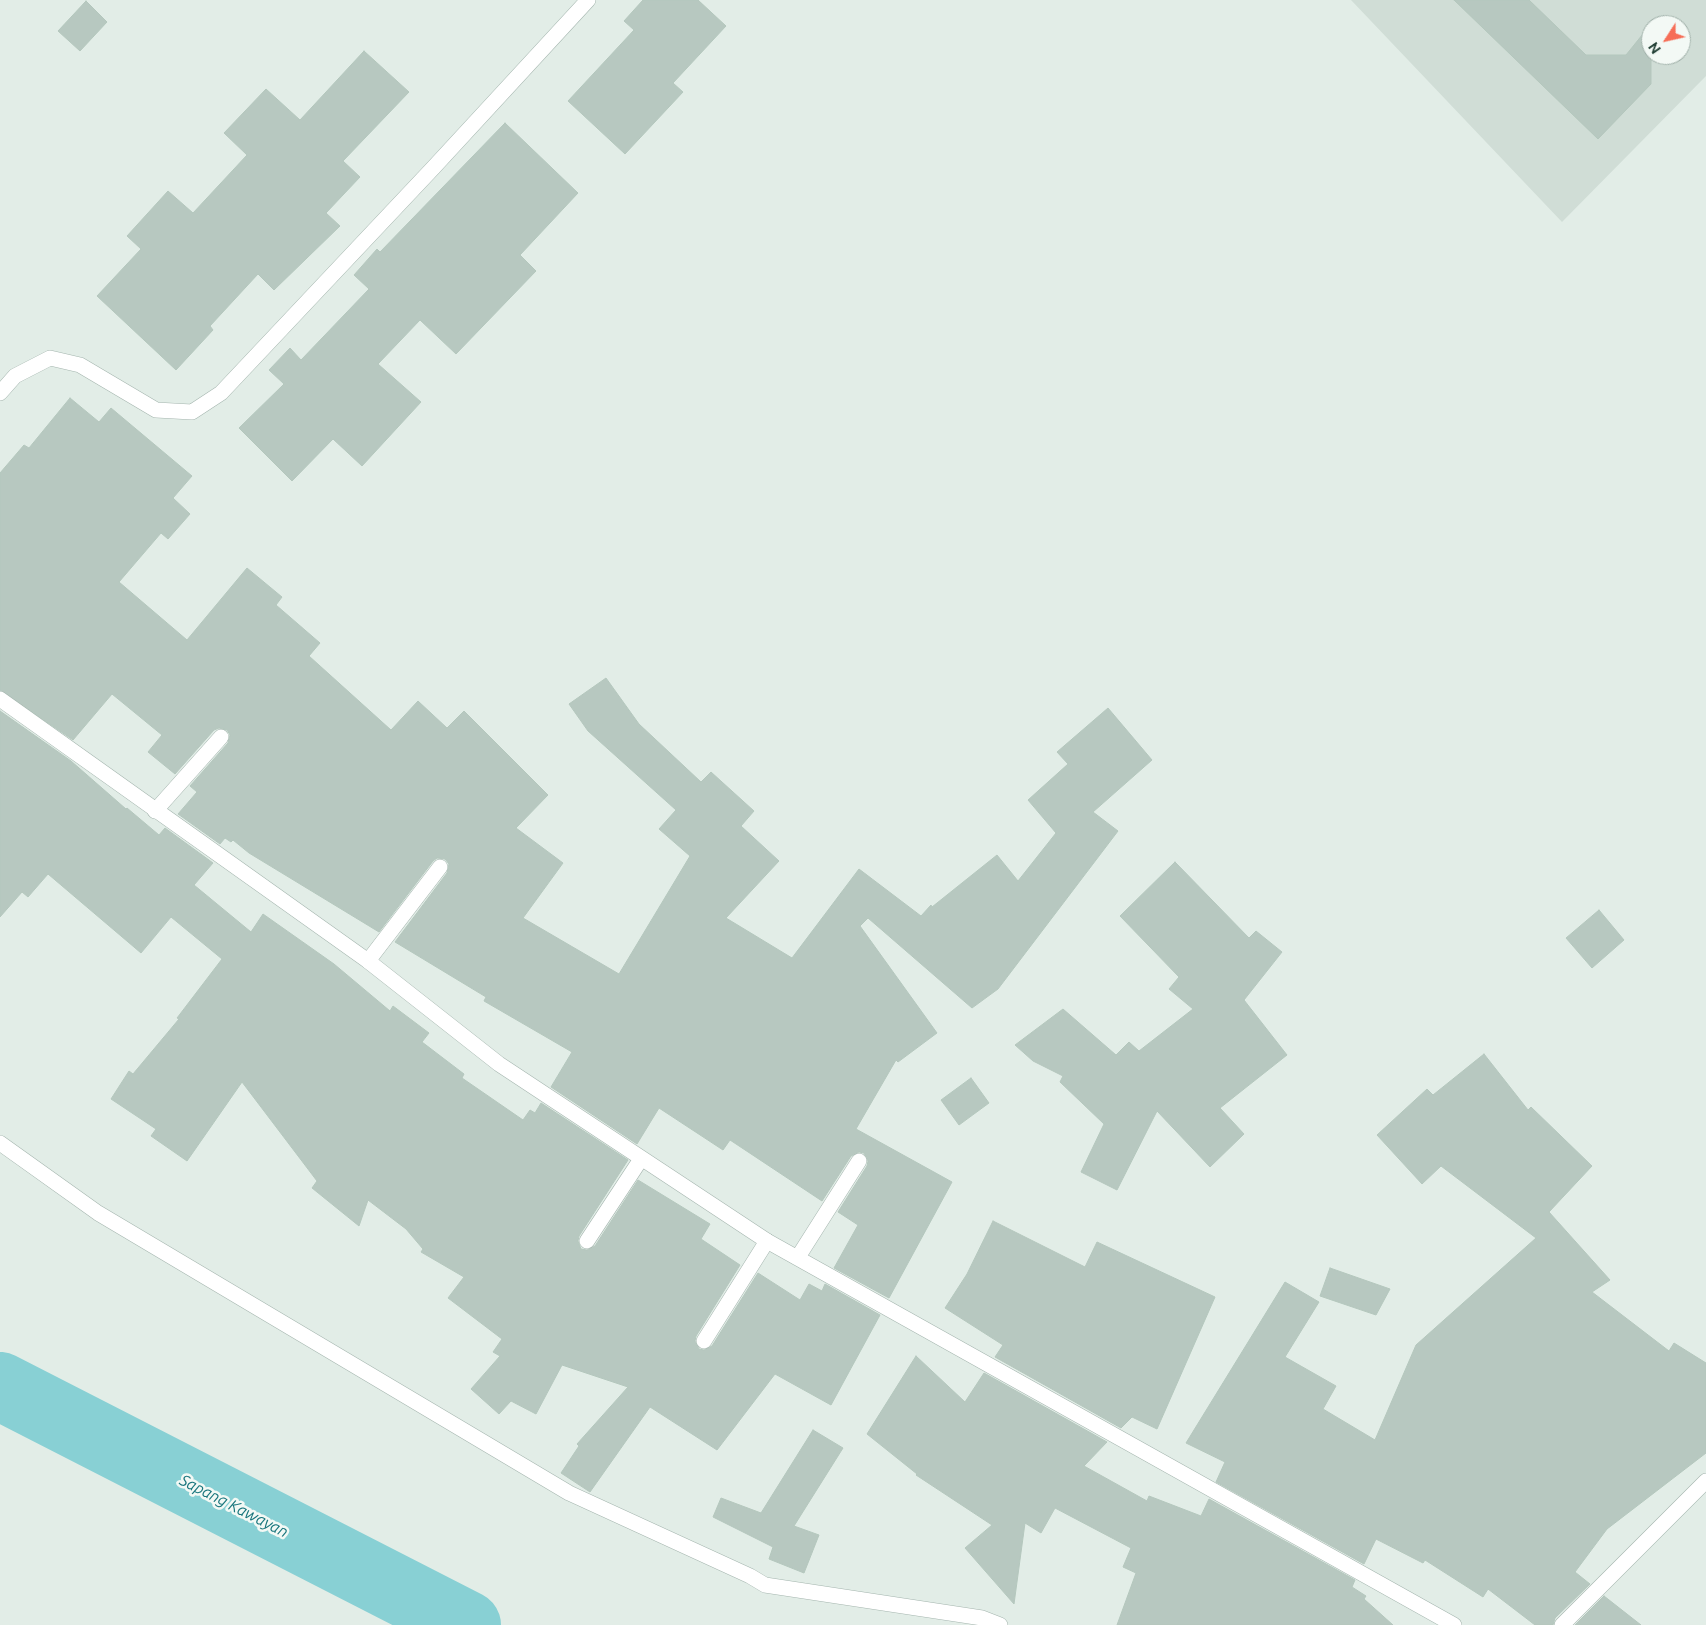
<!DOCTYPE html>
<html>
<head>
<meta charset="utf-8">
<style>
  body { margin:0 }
  #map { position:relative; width:1706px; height:1625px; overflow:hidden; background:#e2ede7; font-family:Ubuntu,sans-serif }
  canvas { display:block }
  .north { position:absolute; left:1641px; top:15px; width:50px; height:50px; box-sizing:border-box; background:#f3f9f5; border:1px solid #9fafa8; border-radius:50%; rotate:235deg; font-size:14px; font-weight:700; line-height:20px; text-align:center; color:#213f34 }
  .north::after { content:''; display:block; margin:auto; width:18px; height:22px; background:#f66e57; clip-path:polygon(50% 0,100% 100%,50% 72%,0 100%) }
</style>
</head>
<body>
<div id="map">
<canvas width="1706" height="1625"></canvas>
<div class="north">N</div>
</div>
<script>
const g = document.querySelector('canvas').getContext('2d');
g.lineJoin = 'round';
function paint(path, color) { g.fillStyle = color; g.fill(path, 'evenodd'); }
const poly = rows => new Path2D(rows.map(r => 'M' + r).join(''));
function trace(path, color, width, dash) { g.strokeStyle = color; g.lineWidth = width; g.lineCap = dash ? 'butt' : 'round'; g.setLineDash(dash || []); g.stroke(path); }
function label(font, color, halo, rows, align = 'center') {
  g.font = font + ' Ubuntu,sans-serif'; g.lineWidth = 5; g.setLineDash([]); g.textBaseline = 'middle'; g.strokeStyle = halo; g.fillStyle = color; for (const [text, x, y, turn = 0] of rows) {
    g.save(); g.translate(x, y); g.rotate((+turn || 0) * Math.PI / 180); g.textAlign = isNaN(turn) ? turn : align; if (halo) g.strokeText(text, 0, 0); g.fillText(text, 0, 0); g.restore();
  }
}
paint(poly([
  [1351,0,1706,0,1706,76,1562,222],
  [1651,25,1681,25,1681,55,1651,55]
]), '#d0ddd6');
trace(poly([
  [0,1386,467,1625]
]), '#88d0d4', 68);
const building = poly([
  [643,0,698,0,726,26,673,83,683,92,625,154,568,101,634,30,624,21,643,0],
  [1454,0,1529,0,1586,55,1626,55,1651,24,1651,84,1598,139,1454,0],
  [86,1,107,22,80,51,58,31,86,1],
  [364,51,409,92,343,161,360,177,326,213,340,226,274,290,258,274,210,326,213,330,176,370,97,296,141,249,127,236,168,191,193,213,247,155,224,133,266,89,300,120,364,51],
  [505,123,578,193,520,255,536,271,456,354,420,320,378,364,421,402,362,466,333,439,292,481,239,428,284,384,269,370,290,348,301,360,369,289,354,275,377,249,380,252,505,123],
  [70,398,99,422,111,408,192,476,173,498,190,514,168,539,161,533,119,582,187,640,247,568,282,597,276,605,320,643,309,656,391,730,418,701,447,728,464,711,548,795,516,828,563,863,523,918,619,974,690,856,659,829,676,810,588,731,569,704,606,678,639,724,701,782,711,772,754,811,741,826,779,861,726,918,792,958,859,869,921,916,931,905,932,907,997,855,1018,881,1056,833,1028,800,1068,764,1057,752,1108,708,1152,760,1093,812,1118,831,998,989,972,1008,868,918,860,926,937,1033,898,1062,896,1060,856,1129,952,1182,889,1298,834,1268,858,1225,838,1212,867,1166,868,1161,864,1153,859,1152,851,1156,822,1201,730,1140,723,1150,659,1108,637,1144,551,1087,572,1052,484,1001,486,997,395,942,447,873,449,864,445,859,437,858,433,861,379,932,249,853,233,840,231,842,225,838,220,844,178,814,197,792,190,786,228,743,230,735,227,730,219,728,214,730,175,774,148,752,162,735,112,694,73,740,0,690,0,473,24,445,29,448,70,398],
  [0,711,71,761,126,809,127,808,159,835,165,828,209,860,213,863,194,885,251,932,263,914,334,964,390,1011,393,1006,429,1033,422,1042,464,1074,462,1078,523,1120,530,1110,535,1113,541,1103,628,1160,579,1236,578,1241,581,1249,587,1250,595,1246,638,1180,710,1224,701,1239,740,1265,696,1336,695,1341,699,1349,704,1350,712,1346,758,1273,800,1300,809,1284,822,1291,825,1284,880,1315,831,1405,775,1374,717,1450,650,1407,590,1492,561,1473,579,1446,577,1444,628,1387,562,1365,536,1414,511,1401,499,1414,471,1389,500,1356,493,1352,502,1339,448,1298,464,1277,421,1252,423,1249,406,1229,368,1200,359,1226,312,1188,317,1181,242,1082,187,1161,151,1136,156,1129,111,1099,129,1071,133,1074,179,1019,177,1018,222,959,171,917,141,953,48,874,28,897,22,892,0,917,0,711],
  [1175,862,1249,938,1256,931,1282,952,1244,1000,1287,1055,1220,1108,1244,1134,1210,1167,1157,1111,1117,1190,1081,1172,1104,1124,1060,1082,1063,1076,1033,1061,1015,1045,1063,1009,1116,1055,1129,1042,1139,1051,1193,1009,1169,989,1179,977,1120,916,1175,862],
  [1599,910,1624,940,1592,968,1566,938,1599,910],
  [1484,1054,1528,1110,1531,1107,1592,1166,1549,1212,1610,1280,1592,1292,1669,1351,1674,1343,1706,1363,1706,1453,1607,1529,1575,1572,1590,1584,1555,1618,1553,1625,1535,1625,1488,1589,1483,1597,1425,1560,1423,1563,1376,1539,1364,1564,1216,1482,1225,1462,1186,1443,1285,1282,1319,1302,1285,1357,1336,1386,1323,1409,1375,1440,1416,1345,1536,1238,1441,1166,1422,1184,1377,1135,1427,1089,1433,1095,1484,1054],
  [971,1078,989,1103,959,1125,941,1100,971,1078],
  [993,1221,1085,1267,1097,1242,1215,1297,1157,1429,1132,1417,1121,1428,995,1357,1003,1345,945,1308,967,1274,993,1221],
  [1330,1268,1390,1289,1376,1315,1320,1296,1330,1268],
  [916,1356,965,1402,984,1373,1107,1442,1084,1466,1147,1501,1149,1496,1201,1516,1209,1499,1355,1580,1352,1587,1366,1596,1364,1599,1393,1625,1117,1625,1136,1573,1123,1567,1131,1548,1055,1508,1041,1533,1025,1523,1014,1604,965,1548,992,1525,916,1475,917,1474,867,1434,916,1356],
  [813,1430,843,1448,794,1526,819,1535,804,1573,769,1559,773,1547,713,1517,721,1498,761,1513,813,1430],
  [1604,1596,1641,1625,1575,1625,1604,1596]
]);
paint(building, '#b7c8c0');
trace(building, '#b4c7bd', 1);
const service = poly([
  [155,811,221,737],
  [368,961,440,867],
  [587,1241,641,1159],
  [798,1257,859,1161],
  [704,1341,767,1241]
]);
const minor = poly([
  [0,393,15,376,50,358,80,365,156,410,192,412,221,393,434,167,588,0],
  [0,699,368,961,499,1064,767,1241,1454,1625],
  [0,1143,98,1213,569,1493,750,1576,765,1585,982,1618,1000,1625],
  [1562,1625,1706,1481]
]);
trace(service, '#a4b5ae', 16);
trace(minor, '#a4b5ae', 16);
trace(service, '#fff', 15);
trace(minor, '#fff', 15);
label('italic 16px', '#19767d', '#f3f9f5', [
  ["Sapang Kawayan",234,1506,27]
]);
</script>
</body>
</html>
